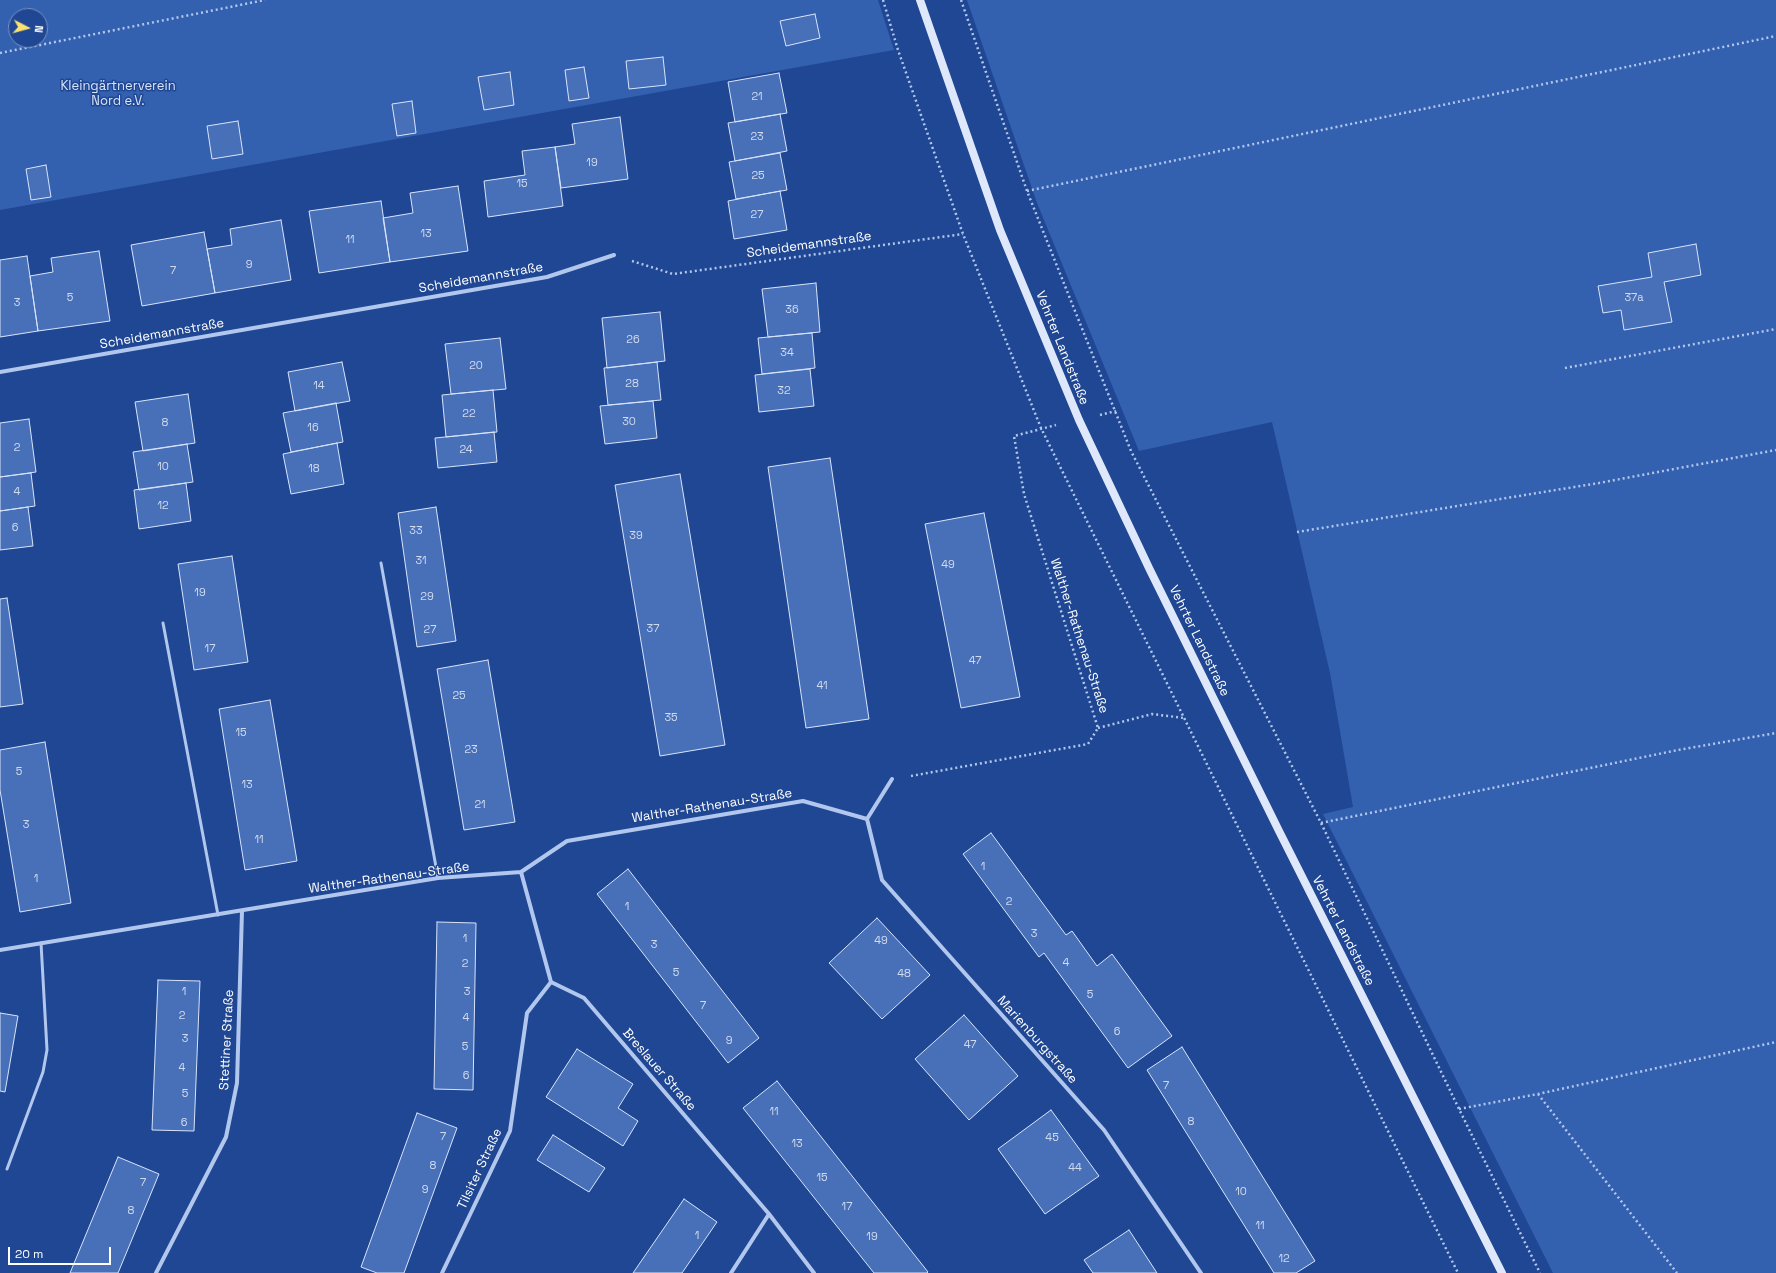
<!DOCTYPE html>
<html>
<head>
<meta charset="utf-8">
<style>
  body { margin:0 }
  #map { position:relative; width:1776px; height:1273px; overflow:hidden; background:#204793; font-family:"Space Grotesk",sans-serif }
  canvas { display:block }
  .north { position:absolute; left:8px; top:8px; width:40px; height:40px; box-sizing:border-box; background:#204793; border:1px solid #7991be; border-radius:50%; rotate:96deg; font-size:11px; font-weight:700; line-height:16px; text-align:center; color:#fff }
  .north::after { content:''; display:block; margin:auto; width:14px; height:18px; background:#fbe072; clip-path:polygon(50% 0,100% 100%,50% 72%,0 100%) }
  .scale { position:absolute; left:8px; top:1247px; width:103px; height:18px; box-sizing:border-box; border:2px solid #fff; border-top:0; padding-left:5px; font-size:12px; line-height:14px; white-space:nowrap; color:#fff; -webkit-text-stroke:3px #204793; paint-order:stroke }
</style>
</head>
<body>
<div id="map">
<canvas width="1776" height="1273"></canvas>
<div class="north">N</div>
<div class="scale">20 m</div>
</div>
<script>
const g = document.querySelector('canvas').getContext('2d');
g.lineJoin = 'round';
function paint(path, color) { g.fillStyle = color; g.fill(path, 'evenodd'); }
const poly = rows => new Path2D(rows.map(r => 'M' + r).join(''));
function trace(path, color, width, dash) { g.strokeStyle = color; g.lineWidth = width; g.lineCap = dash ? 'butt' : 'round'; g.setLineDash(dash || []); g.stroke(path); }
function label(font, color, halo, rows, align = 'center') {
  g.font = font + ' "Space Grotesk",sans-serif'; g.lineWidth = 3; g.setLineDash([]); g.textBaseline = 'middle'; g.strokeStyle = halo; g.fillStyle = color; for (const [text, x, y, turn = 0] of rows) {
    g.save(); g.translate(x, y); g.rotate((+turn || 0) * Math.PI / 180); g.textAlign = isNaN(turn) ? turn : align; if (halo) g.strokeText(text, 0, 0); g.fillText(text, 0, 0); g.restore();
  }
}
paint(poly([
  [0,0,878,0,894,50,0,210],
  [16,16,40,16,40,40,16,40],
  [967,0,1776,0,1776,1273,1553,1273,1323,814,1353,807,1330,673,1272,422,1139,451,1037,203]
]), '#3460b0');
const building = poly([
  [815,14,820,38,786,46,780,21,815,14],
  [663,57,666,85,629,89,626,61,663,57],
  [584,67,589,98,569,101,565,70,584,67],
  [510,72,514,105,484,110,478,77,510,72],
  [779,73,787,113,735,122,728,82,779,73],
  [412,101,416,133,397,136,392,104,412,101],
  [780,114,787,151,735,161,728,123,780,114],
  [620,117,628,179,561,188,555,147,575,144,572,124,620,117],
  [238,121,243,154,212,159,207,126,238,121],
  [555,147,563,206,488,217,484,181,525,175,522,151,555,147],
  [780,153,787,190,736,199,729,162,780,153],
  [46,165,51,197,31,200,26,169,46,165],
  [458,186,468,251,390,262,383,218,413,213,410,193,458,186],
  [780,191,787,230,734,239,728,201,780,191],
  [381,201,390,262,319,273,309,211,381,201],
  [281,220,291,280,215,293,207,249,232,245,230,229,281,220],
  [204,232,215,293,142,306,131,245,204,232],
  [1696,244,1701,275,1664,282,1672,322,1624,330,1621,310,1603,313,1598,286,1652,277,1648,253,1696,244],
  [99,251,110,321,38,331,30,276,53,272,51,258,99,251],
  [27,256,38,331,0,337,0,260,27,256],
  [816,283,820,332,768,337,762,289,816,283],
  [660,312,665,361,607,368,602,318,660,312],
  [812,333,815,368,762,374,758,338,812,333],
  [500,338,506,389,451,394,445,344,500,338],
  [342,362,350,401,295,411,288,372,342,362],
  [657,362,661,400,608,405,604,368,657,362],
  [810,369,814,406,759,412,755,375,810,369],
  [493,390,497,432,446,437,442,395,493,390],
  [188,394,195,443,143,451,135,402,188,394],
  [653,401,657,438,605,444,600,406,653,401],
  [336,403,343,442,291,452,283,413,336,403],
  [29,419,36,472,0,477,0,423,29,419],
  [494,432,497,462,438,468,435,438,494,432],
  [337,443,344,484,291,494,283,454,337,443],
  [187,444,193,482,139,490,133,452,187,444],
  [830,458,869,719,806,728,768,467,830,458],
  [31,473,35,506,0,511,0,477,31,473],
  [680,474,725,745,660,756,615,485,680,474],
  [186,483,191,521,139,529,134,490,186,483],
  [28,507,33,546,0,550,0,511,28,507],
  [436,507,456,641,417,647,398,513,436,507],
  [984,513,1020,697,961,708,925,524,984,513],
  [232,556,248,662,194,670,178,564,232,556],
  [7,598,23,704,0,707,0,599,7,598],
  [488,660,515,822,464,830,437,669,488,660],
  [270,700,297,861,245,870,219,709,270,700],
  [45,742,71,903,20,912,0,790,0,750,45,742],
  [991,833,1066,935,1072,931,1097,966,1112,954,1172,1036,1128,1068,1044,953,1039,957,963,854,991,833],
  [628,869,759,1038,728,1063,597,894,628,869],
  [877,918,930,975,882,1019,829,963,877,918],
  [437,922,476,923,473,1090,434,1089,437,922],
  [158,980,200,981,194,1131,152,1130,158,980],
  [0,1013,18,1016,5,1092,0,1091,0,1013],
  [964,1015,1018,1076,969,1120,915,1059,964,1015],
  [1182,1047,1315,1261,1296,1273,1274,1273,1147,1070,1182,1047],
  [577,1049,633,1084,618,1108,638,1121,623,1146,546,1097,577,1049],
  [777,1081,928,1272,927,1273,874,1273,743,1108,777,1081],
  [1051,1110,1099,1176,1045,1214,998,1149,1051,1110],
  [417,1113,457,1128,404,1273,377,1273,361,1267,417,1113],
  [553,1135,605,1168,589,1192,537,1160,553,1135],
  [118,1157,159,1174,118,1273,70,1273,118,1157],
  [684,1199,717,1222,682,1273,633,1273,684,1199],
  [1129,1230,1157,1273,1093,1273,1084,1260,1129,1230]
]);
paint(building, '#4870b9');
trace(building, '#d8e4fa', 1);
trace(poly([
  [883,0,898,50,963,234,1041,428,1458,1273],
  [961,0,1027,191,1131,451,1321,823,1459,1109,1540,1273],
  [0,53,265,0],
  [1027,191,1776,36],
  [632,261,673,274,963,234],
  [1565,368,1776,329],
  [1100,415,1116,411],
  [1297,532,1599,483,1776,450],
  [1098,728,1152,714,1184,718],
  [911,776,1088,744,1098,728,1024,494,1014,436,1056,425],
  [1321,823,1678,750,1776,733],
  [1538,1094,1677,1273],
  [1459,1109,1538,1094,1776,1042]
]), '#b2c7ee', 2.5, [2, 3]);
trace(poly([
  [381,563,438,878],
  [163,623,218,915],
  [7,1169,43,1072,47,1050,41,943]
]), '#b2c7ee', 3);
trace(poly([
  [0,372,547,277,614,255],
  [867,819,882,880,1104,1130,1201,1273],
  [521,872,551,982,584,998,769,1214,814,1273],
  [0,950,438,878,521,872,567,841,803,801,867,819,892,779],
  [156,1273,226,1137,237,1083,242,911],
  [442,1273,510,1131,527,1013,551,982],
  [731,1273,769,1214]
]), '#b2c7ee', 4);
trace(poly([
  [920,0,1000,230,1079,420,1149,568,1279,831,1502,1273]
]), '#dee8fa', 8);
label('11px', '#d1dbee', null, [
  ["21",757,97],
  ["23",757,137],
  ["19",592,163],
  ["25",758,176],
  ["15",522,184],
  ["27",757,215],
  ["13",426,234],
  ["11",350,240],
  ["9",249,265],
  ["7",173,271],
  ["5",70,298],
  ["37a",1634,298],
  ["3",17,303],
  ["36",792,310],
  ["26",633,340],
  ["34",787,353],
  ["20",476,366],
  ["28",632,384],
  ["14",319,386],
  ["32",784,391],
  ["22",469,414],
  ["30",629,422],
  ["8",165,423],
  ["16",313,428],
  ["2",17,448],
  ["24",466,450],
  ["10",163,467],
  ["18",314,469],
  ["4",17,492],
  ["12",163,506],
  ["6",15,528],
  ["33",416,531],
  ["39",636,536],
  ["31",421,561],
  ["49",948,565],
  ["19",200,593],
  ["29",427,597],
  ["37",653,629],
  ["27",430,630],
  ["17",210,649],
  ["47",975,661],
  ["41",822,686],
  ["25",459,696],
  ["35",671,718],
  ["15",241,733],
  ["23",471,750],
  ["5",19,772],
  ["13",247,785],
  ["21",480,805],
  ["3",26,825],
  ["11",259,840],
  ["1",983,867],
  ["1",36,879],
  ["2",1009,902],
  ["1",627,907],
  ["3",1034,934],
  ["1",465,939],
  ["49",881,941],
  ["3",654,945],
  ["4",1066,963],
  ["2",465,964],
  ["5",676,973],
  ["48",904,974],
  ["1",184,992],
  ["3",467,992],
  ["5",1090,995],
  ["7",703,1006],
  ["2",182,1016],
  ["4",466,1018],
  ["6",1117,1032],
  ["3",185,1039],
  ["9",729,1041],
  ["47",970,1045],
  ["5",465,1047],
  ["4",182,1068],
  ["6",466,1076],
  ["7",1166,1086],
  ["5",185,1094],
  ["11",774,1112],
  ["8",1191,1122],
  ["6",184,1123],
  ["7",443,1137],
  ["45",1052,1138],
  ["13",797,1144],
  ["8",433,1166],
  ["44",1075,1168],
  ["15",822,1178],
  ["7",143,1183],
  ["9",425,1190],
  ["10",1241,1192],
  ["17",847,1207],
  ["8",131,1211],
  ["11",1260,1226],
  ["1",697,1236],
  ["19",872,1237],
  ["12",1284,1259]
]);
label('13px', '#d8e4fa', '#204793', [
  ["Kleingärtnerverein",118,86],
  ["Nord e.V.",118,101]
]);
label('13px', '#fff', '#204793', [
  ["Scheidemannstraße",809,245,-8],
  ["Scheidemannstraße",481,278,-10],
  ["Scheidemannstraße",162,334,-10],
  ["Vehrter Landstraße",1062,348,68],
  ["Walther-Rathenau-Straße",1079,636,72],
  ["Vehrter Landstraße",1199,641,64],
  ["Walther-Rathenau-Straße",712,806,-9],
  ["Walther-Rathenau-Straße",389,878,-8],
  ["Vehrter Landstraße",1343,931,63],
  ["Stettiner Straße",227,1040,-87],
  ["Marienburgstraße",1037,1040,48],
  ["Breslauer Straße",659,1070,49],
  ["Tilsiter Straße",480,1169,-65]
]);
</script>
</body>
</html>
